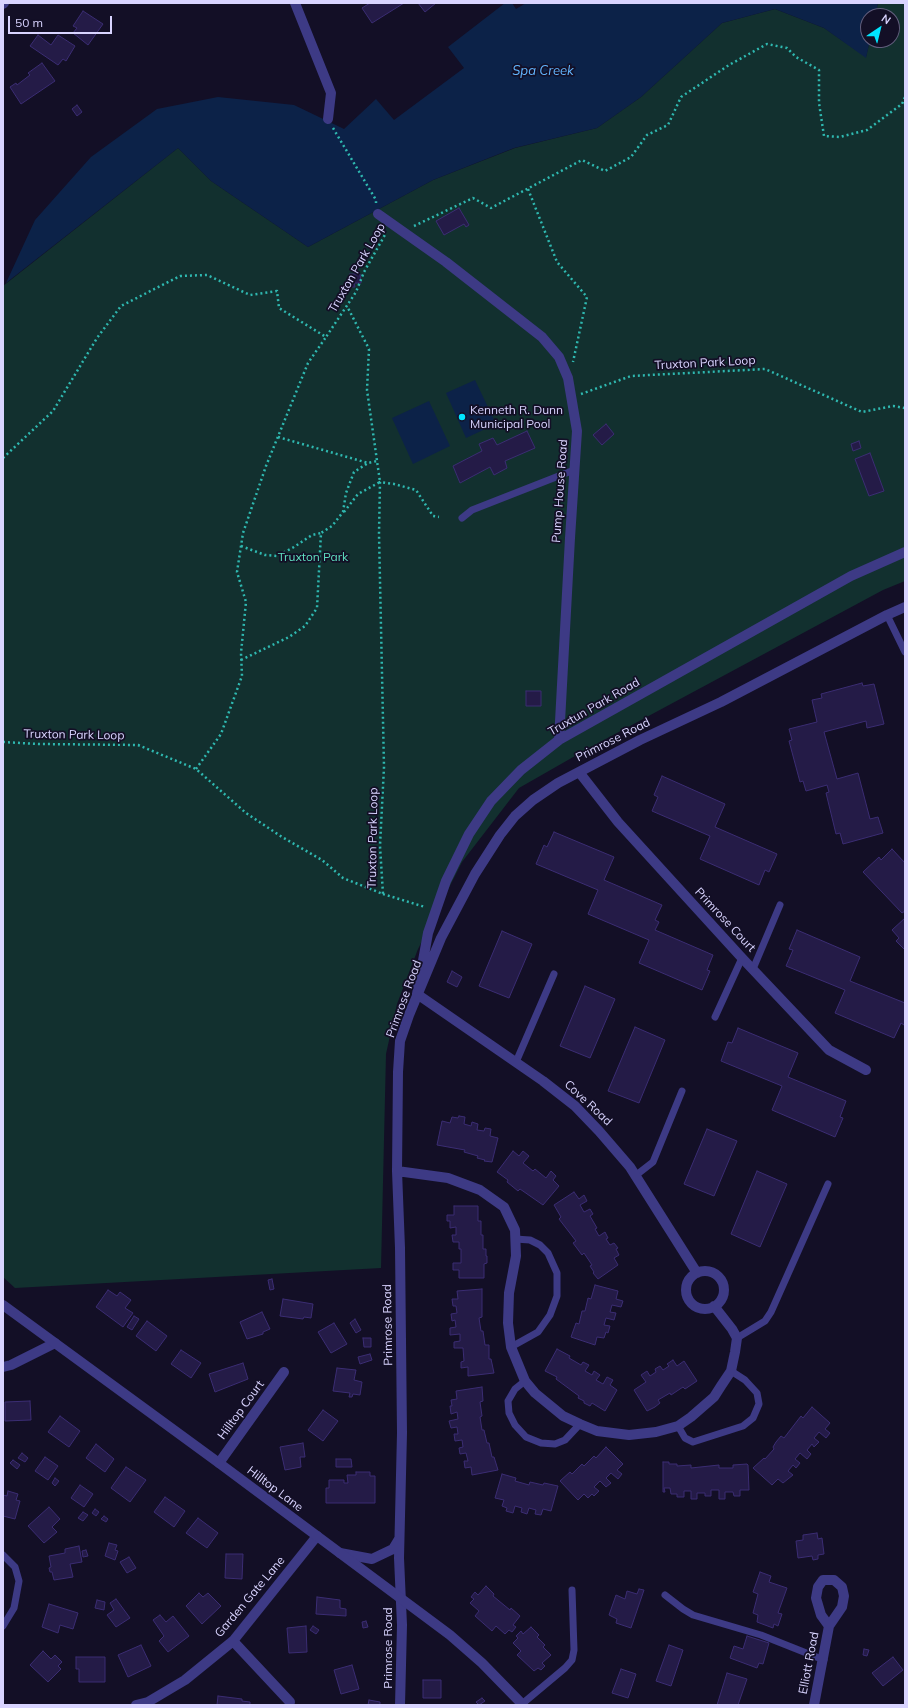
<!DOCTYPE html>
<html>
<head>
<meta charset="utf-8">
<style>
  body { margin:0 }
  #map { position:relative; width:908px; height:1708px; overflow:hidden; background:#130f26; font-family:Mulish,sans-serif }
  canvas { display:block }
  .frame { position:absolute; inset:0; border:4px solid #d9d4ff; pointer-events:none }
  .north { position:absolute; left:860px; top:8px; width:40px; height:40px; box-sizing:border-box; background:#130f26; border:1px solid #625e7d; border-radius:50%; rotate:35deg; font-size:11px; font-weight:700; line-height:16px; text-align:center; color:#d9d4ff }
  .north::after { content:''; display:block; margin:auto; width:14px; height:18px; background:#00e5ff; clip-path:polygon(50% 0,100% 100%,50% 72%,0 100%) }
  .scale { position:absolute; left:8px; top:16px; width:104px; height:18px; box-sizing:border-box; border:2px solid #d9d4ff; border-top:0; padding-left:5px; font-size:12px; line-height:14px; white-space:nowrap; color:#d9d4ff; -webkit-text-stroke:3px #130f26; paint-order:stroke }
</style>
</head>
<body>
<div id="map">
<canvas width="908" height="1708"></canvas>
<div class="frame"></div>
<div class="north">N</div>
<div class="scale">50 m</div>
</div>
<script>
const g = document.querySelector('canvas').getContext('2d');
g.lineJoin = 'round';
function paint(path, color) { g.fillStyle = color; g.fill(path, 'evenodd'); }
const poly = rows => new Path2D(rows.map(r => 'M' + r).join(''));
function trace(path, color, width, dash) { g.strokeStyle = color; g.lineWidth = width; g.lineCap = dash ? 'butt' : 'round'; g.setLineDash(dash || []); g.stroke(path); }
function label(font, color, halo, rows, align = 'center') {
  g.font = font + ' Mulish,sans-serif'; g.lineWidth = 3.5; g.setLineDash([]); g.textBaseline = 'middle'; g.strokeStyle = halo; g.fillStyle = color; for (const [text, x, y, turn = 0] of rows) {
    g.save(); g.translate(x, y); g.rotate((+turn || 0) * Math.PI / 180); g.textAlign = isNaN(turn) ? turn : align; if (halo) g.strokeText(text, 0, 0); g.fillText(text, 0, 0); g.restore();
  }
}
paint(poly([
  [878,3,905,3,905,581,883,590,589,748,519,788,462,862,418,949,397,1004,386,1054,381,1268,15,1288,3,1277,3,286,178,148,211,181,308,247,433,180,515,148,597,128,641,97,722,23,775,9,824,28,866,57,870,40,892,40,892,16,875,16]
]), '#12302f');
paint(poly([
  [505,3,512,3,516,9,526,3,878,3,875,16,868,16,868,40,870,40,866,58,824,28,775,9,722,23,641,97,597,128,514,148,433,180,308,247,211,181,178,148,6,283,35,220,91,157,157,109,218,97,294,105,344,129,376,99,394,120,464,68,448,47],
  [475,380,496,424,466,438,446,393],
  [429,401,450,446,413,464,392,418]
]), '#0c2248');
const building = poly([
  [370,3,404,3,372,23,362,8,370,3],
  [418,3,436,3,425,12,418,3],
  [83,11,103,24,88,45,73,33,77,28,73,26,83,11],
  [38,35,51,45,58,35,75,46,66,61,63,59,58,65,30,46,38,35],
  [42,63,55,81,21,104,10,87,16,83,17,85,30,75,28,73,42,63],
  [77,105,82,112,77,116,72,109,77,105],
  [459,208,469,225,466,227,464,224,444,235,436,221,459,208],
  [350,274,360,274,361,283,354,283,355,287,350,287,350,274],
  [606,424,614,434,602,445,593,435,606,424],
  [527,431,535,448,505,461,507,468,494,475,490,467,460,483,453,466,482,451,479,444,493,438,497,445,527,431],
  [859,441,861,448,853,451,851,444,859,441],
  [870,453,884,491,869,496,855,459,870,453],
  [862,683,863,686,874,684,884,724,867,728,866,721,824,732,837,779,858,773,870,819,878,817,883,833,843,844,840,833,836,834,826,793,829,792,827,785,806,791,803,781,800,782,789,741,792,740,789,729,817,722,812,700,822,698,821,694,862,683],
  [526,691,541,691,541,706,526,706,526,691],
  [662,776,725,804,715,827,777,854,769,872,765,870,759,885,700,859,710,836,652,811,658,797,654,795,662,776],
  [554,832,614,857,604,880,662,905,655,920,659,922,655,930,713,955,707,970,710,971,702,990,639,963,649,940,588,914,598,890,536,864,544,845,547,847,554,832],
  [892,849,905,863,905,911,902,913,863,872,879,857,881,860,892,849],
  [905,918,905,950,896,941,899,938,892,930,905,918],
  [797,930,860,957,850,981,905,1003,905,1023,904,1025,901,1023,894,1038,835,1013,845,990,786,966,793,950,789,949,797,930],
  [502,931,532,944,509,998,479,986,502,931],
  [452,971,462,977,457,987,447,982,452,971],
  [585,986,615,999,590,1058,560,1046,585,986],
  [635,1027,665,1040,639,1103,608,1091,635,1027],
  [738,1028,798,1053,788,1077,846,1101,840,1117,843,1118,835,1137,772,1110,782,1086,721,1061,728,1042,732,1043,738,1028],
  [459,1116,465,1117,464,1124,471,1126,472,1122,478,1124,477,1130,484,1131,485,1128,491,1129,490,1136,498,1138,492,1162,484,1161,485,1160,477,1158,478,1156,464,1152,465,1150,437,1145,442,1121,450,1123,452,1117,458,1118,459,1116],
  [707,1129,737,1141,714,1196,684,1184,707,1129],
  [513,1151,519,1156,523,1151,529,1156,523,1163,533,1171,535,1169,546,1178,551,1171,556,1176,553,1180,559,1186,543,1205,520,1189,518,1191,507,1182,508,1180,497,1172,513,1151],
  [757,1171,787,1184,760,1247,731,1234,757,1171],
  [574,1192,579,1199,584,1195,587,1201,580,1205,584,1212,590,1209,593,1214,590,1216,597,1228,595,1229,599,1236,605,1232,608,1238,606,1239,610,1245,614,1243,618,1248,616,1249,619,1255,614,1258,618,1265,598,1279,593,1273,594,1272,590,1266,592,1265,584,1253,582,1255,573,1243,576,1241,559,1219,561,1217,554,1205,574,1192],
  [454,1206,478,1206,478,1221,481,1221,481,1235,483,1235,483,1249,486,1249,486,1256,487,1256,487,1263,484,1264,484,1278,459,1278,459,1270,453,1270,453,1263,461,1263,461,1249,459,1249,459,1242,453,1242,452,1235,456,1235,456,1227,450,1228,450,1221,447,1221,447,1215,454,1215,454,1206],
  [272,1279,274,1289,270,1290,268,1280,272,1279],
  [595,1285,618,1291,616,1299,623,1301,621,1307,612,1305,610,1312,616,1313,614,1320,606,1318,604,1325,610,1326,608,1333,606,1332,604,1338,597,1337,595,1345,571,1337,576,1323,579,1324,582,1311,585,1311,588,1298,591,1299,595,1285],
  [482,1289,482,1317,479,1318,481,1331,483,1331,485,1345,489,1345,489,1359,491,1359,494,1373,468,1376,468,1367,461,1368,461,1362,464,1361,463,1348,454,1348,454,1342,460,1341,460,1334,450,1335,450,1328,456,1327,455,1320,452,1321,451,1314,457,1313,456,1306,453,1306,452,1299,458,1299,457,1291,482,1289],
  [108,1290,117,1296,120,1292,131,1300,125,1308,133,1313,123,1327,96,1307,108,1290],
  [283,1299,313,1304,311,1318,304,1317,303,1319,280,1316,283,1299],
  [262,1312,270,1329,263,1332,263,1334,247,1339,240,1322,262,1312],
  [134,1316,139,1319,132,1330,127,1327,134,1316],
  [355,1319,361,1330,356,1333,350,1323,355,1319],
  [147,1321,167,1336,156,1351,136,1336,147,1321],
  [334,1323,347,1344,331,1353,318,1332,334,1323],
  [363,1338,371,1338,371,1347,364,1347,363,1338],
  [557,1349,570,1356,569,1358,581,1365,583,1362,589,1365,585,1371,592,1375,594,1371,600,1375,596,1380,603,1384,607,1377,613,1380,610,1385,617,1390,605,1411,592,1403,590,1406,584,1403,584,1401,578,1398,579,1396,556,1379,557,1377,545,1371,557,1349],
  [181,1350,201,1363,191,1378,171,1364,181,1350],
  [370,1354,372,1360,360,1364,358,1357,370,1354],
  [673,1360,677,1366,684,1361,697,1381,685,1389,683,1387,671,1395,670,1393,658,1400,660,1403,655,1407,647,1411,634,1390,646,1382,641,1375,647,1371,650,1376,656,1372,655,1369,660,1366,663,1370,669,1366,667,1364,673,1360],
  [243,1363,248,1379,215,1392,209,1374,243,1363],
  [337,1368,356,1370,354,1380,362,1382,360,1395,353,1394,352,1397,349,1397,350,1393,333,1391,337,1368],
  [482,1387,483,1401,480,1402,482,1416,480,1417,482,1430,484,1430,487,1443,489,1443,492,1457,494,1457,498,1470,472,1475,471,1467,465,1468,464,1461,468,1461,466,1453,460,1454,459,1448,463,1447,462,1440,455,1441,454,1434,458,1434,457,1427,451,1428,449,1421,458,1419,457,1412,451,1414,450,1406,452,1406,451,1400,457,1399,456,1391,482,1387],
  [30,1401,31,1420,5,1421,5,1402,30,1401],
  [812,1407,830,1423,825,1429,830,1433,826,1438,819,1432,814,1438,819,1442,814,1447,812,1444,807,1450,811,1454,807,1459,800,1453,795,1459,800,1463,796,1468,793,1465,788,1471,793,1475,783,1483,778,1479,772,1485,753,1468,764,1458,765,1459,774,1449,773,1447,776,1442,781,1436,784,1438,801,1416,803,1418,812,1407],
  [323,1410,338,1421,323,1441,308,1430,323,1410],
  [60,1416,80,1431,69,1447,48,1432,60,1416],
  [303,1443,305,1457,300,1457,301,1467,285,1470,280,1447,303,1443],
  [96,1444,114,1459,105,1472,86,1458,96,1444],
  [606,1447,623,1464,617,1470,622,1474,618,1479,611,1473,606,1478,611,1483,606,1487,600,1481,594,1487,599,1491,594,1496,592,1494,588,1498,584,1494,578,1500,560,1481,570,1472,572,1474,582,1464,584,1466,594,1456,596,1458,606,1447],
  [22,1453,28,1458,25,1462,18,1458,22,1453],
  [45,1457,58,1466,48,1480,35,1471,45,1457],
  [336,1459,351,1459,352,1467,336,1467,336,1459],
  [13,1460,20,1465,17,1469,10,1463,13,1460],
  [663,1462,669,1462,669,1464,677,1464,677,1466,691,1465,691,1468,719,1465,719,1468,733,1468,733,1465,747,1464,748,1465,749,1490,740,1490,740,1496,734,1496,733,1492,725,1492,725,1499,719,1499,719,1490,711,1490,711,1496,705,1496,705,1493,697,1493,697,1499,691,1499,691,1491,684,1491,684,1497,677,1497,677,1494,671,1494,670,1488,664,1488,665,1492,663,1492,663,1462],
  [126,1467,146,1480,130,1502,111,1488,126,1467],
  [356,1472,370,1472,370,1476,375,1476,375,1503,326,1503,326,1488,329,1488,329,1480,344,1480,344,1483,348,1483,347,1475,356,1475,356,1472],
  [502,1474,516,1478,515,1481,529,1485,530,1482,543,1485,544,1483,558,1486,551,1511,543,1509,541,1515,535,1514,536,1510,529,1508,527,1514,521,1512,522,1508,515,1506,513,1513,506,1511,507,1508,502,1506,504,1500,495,1498,502,1474],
  [55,1478,59,1481,55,1486,52,1483,55,1478],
  [80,1485,93,1494,84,1507,71,1498,80,1485],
  [8,1491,18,1494,16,1500,20,1501,15,1519,3,1516,3,1495,7,1496,8,1491],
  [165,1497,185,1511,174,1527,154,1512,165,1497],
  [49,1507,60,1519,52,1527,57,1532,44,1543,28,1526,49,1507],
  [95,1509,99,1512,96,1516,92,1513,95,1509],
  [83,1512,88,1515,83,1521,78,1518,83,1512],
  [104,1516,108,1519,106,1522,101,1519,104,1516],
  [198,1518,218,1533,207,1548,186,1533,198,1518],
  [817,1533,818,1539,822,1538,824,1554,818,1555,818,1559,813,1560,812,1556,798,1558,796,1541,803,1540,803,1535,817,1533],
  [109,1543,117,1545,115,1550,118,1551,115,1560,105,1556,109,1543],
  [79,1546,82,1562,70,1564,73,1577,54,1580,52,1572,50,1572,49,1568,51,1567,49,1556,65,1553,65,1549,79,1546],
  [86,1550,88,1556,83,1557,82,1551,86,1550],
  [226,1554,243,1554,242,1579,225,1578,226,1554],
  [129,1557,136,1568,127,1573,120,1562,129,1557],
  [760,1572,771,1576,769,1582,787,1588,778,1613,782,1614,778,1626,774,1624,773,1628,757,1622,758,1615,753,1613,758,1594,753,1592,760,1572],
  [486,1586,494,1594,493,1596,510,1610,511,1608,520,1616,513,1625,516,1627,512,1632,509,1630,505,1634,496,1626,492,1631,475,1616,479,1611,470,1603,474,1599,471,1597,475,1592,478,1595,486,1586],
  [639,1589,644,1590,631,1628,616,1623,617,1619,609,1615,616,1595,625,1599,627,1591,637,1594,639,1589],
  [199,1593,203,1597,208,1593,221,1606,202,1624,186,1606,199,1593],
  [317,1597,340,1600,340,1608,346,1609,346,1616,316,1614,317,1597],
  [116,1599,130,1618,116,1627,107,1615,114,1610,110,1603,116,1599],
  [97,1600,105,1602,104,1610,95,1608,97,1600],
  [49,1604,78,1613,73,1629,60,1625,58,1633,42,1627,49,1604],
  [160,1615,166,1622,173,1616,189,1636,168,1652,159,1641,164,1636,153,1620,160,1615],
  [366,1621,368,1627,363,1628,362,1622,366,1621],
  [306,1626,307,1652,289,1653,287,1628,306,1626],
  [313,1626,319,1630,316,1634,310,1630,313,1626],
  [531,1627,539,1635,537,1637,545,1645,543,1647,551,1655,542,1663,545,1666,541,1670,538,1668,534,1671,517,1655,521,1651,513,1643,518,1638,516,1636,521,1631,523,1634,531,1627],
  [747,1636,769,1643,763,1664,759,1663,757,1668,730,1658,734,1646,743,1649,747,1636],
  [141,1645,151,1666,128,1677,118,1655,141,1645],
  [669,1645,683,1650,671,1686,656,1681,669,1645],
  [864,1649,869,1650,867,1656,863,1655,864,1649],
  [43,1651,51,1659,55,1655,62,1662,58,1666,61,1669,48,1682,30,1665,43,1651],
  [76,1657,105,1657,105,1682,79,1682,79,1669,76,1669,76,1657],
  [893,1657,903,1670,883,1686,872,1673,893,1657],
  [352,1665,359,1689,341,1694,334,1670,352,1665],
  [621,1669,636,1674,628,1698,612,1693,621,1669],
  [727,1673,747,1679,738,1705,717,1705,727,1673],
  [423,1680,441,1680,441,1698,423,1698,423,1680],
  [218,1696,242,1699,242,1701,250,1702,250,1705,217,1705,218,1696],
  [482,1698,485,1701,479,1705,476,1702,482,1698],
  [369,1700,380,1702,380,1705,368,1705,369,1700]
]);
paint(building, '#241b47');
trace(building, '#3b2d73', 1);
trace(poly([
  [333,128,376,200,376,203],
  [528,189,557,262,587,297,573,362],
  [414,226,473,198,491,208,582,160,605,171,631,157,647,135,668,125,681,97,729,65,767,44,787,48,796,57,819,70,819,103,824,136,840,137,867,130,902,104,905,97],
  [581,394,631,376,765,369,862,412,893,406,905,408],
  [278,437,368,463,377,461],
  [3,458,53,411,97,338,121,306,180,276,207,275,250,295,277,291,279,308,326,337,356,292,364,272,386,233],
  [344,512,358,494,380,482,367,390,369,349,347,306],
  [241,546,265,555,277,556,294,547,312,535,321,533],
  [241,660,289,637,305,626,317,608,321,533,332,526,343,512,346,493,354,472,368,463],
  [3,742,38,744,138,745,196,769,246,813,282,837,322,860,343,878,383,894,380,846,384,767,379,534,380,482,394,484,416,490,433,516,439,517],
  [196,769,221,734,242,676,241,653,246,602,237,572,243,533,266,466,308,363,326,337],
  [383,894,425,907]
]), '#2fb8b0', 2.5, [2, 3]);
trace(poly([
  [462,518,472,510,574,470],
  [887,615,905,652],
  [753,969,780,905],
  [715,1017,742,958],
  [516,1062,554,974],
  [635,1176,653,1162,682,1091],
  [737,1338,765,1321,771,1312,828,1184],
  [511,1347,538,1332,550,1315,557,1296,557,1273,548,1253,540,1245,530,1240,515,1239],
  [525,1381,515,1389,508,1401,509,1413,515,1425,526,1437,541,1443,555,1444,565,1440,580,1424],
  [678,1426,685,1438,693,1442,743,1426,753,1418,759,1404,757,1393,745,1380,731,1371],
  [3,1555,15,1567,19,1581,14,1608,3,1626],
  [665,1595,683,1609,693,1615,761,1635,824,1660],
  [522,1704,565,1668,572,1660,574,1650,572,1590]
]), '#3d3a85', 7);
trace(poly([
  [295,3,331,93,328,119]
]), '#3d3a85', 10);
trace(poly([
  [3,4,4,3],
  [378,214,446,262,542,337,559,357,568,378,577,431,570,538,559,740],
  [579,772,618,822,742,958,829,1050,866,1070],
  [397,1171,448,1178,480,1190,504,1207,515,1230,516,1256,509,1293,508,1323,511,1347,525,1381,535,1393,563,1416,580,1424,597,1431,629,1435,656,1432,678,1426,691,1417,714,1397,721,1386,731,1371,735,1352,737,1338,732,1329,714,1306],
  '686 1290a19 19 0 1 1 38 0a19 19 0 1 1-38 0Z',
  [697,1273,630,1167,599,1131,575,1106,543,1081,417,994,428,933,446,881,469,834,491,801,521,770,559,740,851,576,905,552],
  [3,1367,11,1365,55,1343],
  [219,1463,284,1372],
  [340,1553,372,1559,393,1549,399,1539],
  [233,1641,290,1702],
  [136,1705,148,1702,185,1680,233,1641,317,1536],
  [400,1705,402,1625,399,1558,402,1433,400,1248,397,1171,398,1072,400,1041,409,1015,441,938,475,874,500,835,515,816,533,800,558,783,640,740,721,702,887,615,905,607],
  [814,1705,829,1626,842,1607,844,1596,842,1587,834,1580,823,1580,818,1587,816,1598,821,1615,829,1626]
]), '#3d3a85', 10);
trace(poly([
  [3,1305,219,1463,450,1635,482,1663,523,1705]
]), '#3d3a85', 10);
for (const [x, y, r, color] of [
  [462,417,4,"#00e5ff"]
]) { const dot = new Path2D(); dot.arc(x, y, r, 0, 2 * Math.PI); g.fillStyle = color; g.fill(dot); trace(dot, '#130f26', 1.5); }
label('12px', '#d9d4ff', '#130f26', [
  ["Truxton Park Loop",357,268,-60],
  ["Truxton Park Loop",705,363,-3],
  ["Pump House Road",560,491,-86],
  ["Truxtun Park Road",594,707,-30],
  ["Truxton Park Loop",74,735,1],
  ["Primrose Road",613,740,-27],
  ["Truxton Park Loop",373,838,-89],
  ["Primrose Court",725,920,47],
  ["Primrose Road",404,999,-70],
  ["Cove Road",588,1103,43],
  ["Primrose Road",388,1325,-91],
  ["Hilltop Court",241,1410,-54],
  ["Hilltop Lane",275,1489,37],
  ["Garden Gate Lane",250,1597,-50],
  ["Primrose Road",388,1648,-90],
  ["Elliott Road",809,1663,-79]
]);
label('12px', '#d9d4ff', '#130f26', [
  ["Kenneth R. Dunn",470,410],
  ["Municipal Pool",470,424]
], 'left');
label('12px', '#5fe0c0', '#130f26', [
  ["Truxton Park",313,557]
]);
label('italic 13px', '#62b6ff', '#130f26', [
  ["Spa Creek",543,71]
]);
</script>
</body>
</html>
